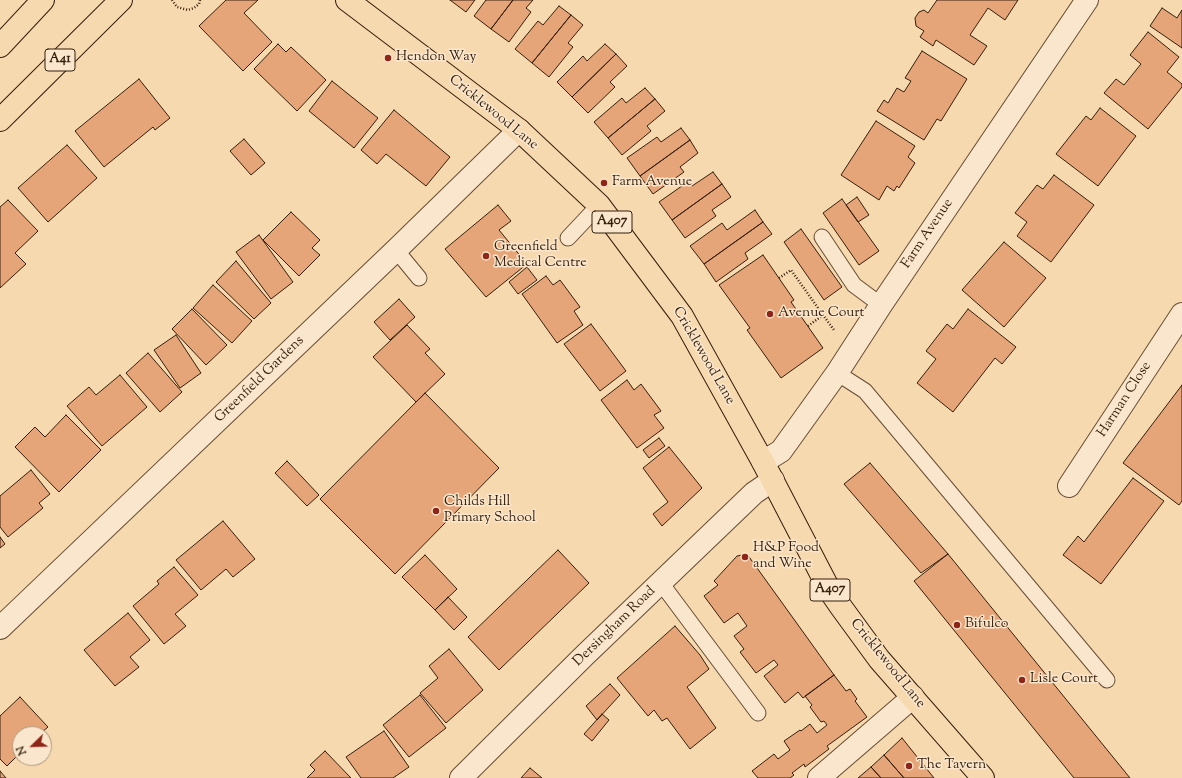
<!DOCTYPE html>
<html>
<head>
<meta charset="utf-8">
<style>
  body { margin:0 }
  #map { position:relative; width:1182px; height:778px; overflow:hidden; background:#f7d9b0; font-family:"Sorts Mill Goudy",serif }
  canvas { display:block }
  .north { position:absolute; left:12px; top:726px; width:40px; height:40px; box-sizing:border-box; background:#fae6cc; border:1px solid #ab967f; border-radius:50%; rotate:247deg; font-size:11px; font-weight:700; line-height:16px; text-align:center; color:#341e0b }
  .north::after { content:''; display:block; margin:auto; width:14px; height:18px; background:#8f2418; clip-path:polygon(50% 0,100% 100%,50% 72%,0 100%) }
</style>
</head>
<body>
<div id="map">
<canvas width="1182" height="778"></canvas>
<div class="north">N</div>
</div>
<script>
const g = document.querySelector('canvas').getContext('2d');
g.lineJoin = 'round';
function paint(path, color) { g.fillStyle = color; g.fill(path, 'evenodd'); }
const poly = rows => new Path2D(rows.map(r => 'M' + r).join(''));
function trace(path, color, width, dash) { g.strokeStyle = color; g.lineWidth = width; g.lineCap = dash ? 'butt' : 'round'; g.setLineDash(dash || []); g.stroke(path); }
function label(font, color, halo, rows, align = 'center') {
  g.font = font + ' "Sorts Mill Goudy",serif'; g.lineWidth = 3; g.setLineDash([]); g.textBaseline = 'middle'; g.strokeStyle = halo; g.fillStyle = color; for (const [text, x, y, turn = 0] of rows) {
    g.save(); g.translate(x, y); g.rotate((+turn || 0) * Math.PI / 180); g.textAlign = isNaN(turn) ? turn : align; if (halo) g.strokeText(text, 0, 0); g.fillText(text, 0, 0); g.restore();
  }
}
const building = poly([
  [226,0,258,0,244,13,272,42,243,71,199,26,226,0],
  [450,0,475,0,466,12,450,0],
  [486,0,513,0,491,29,474,16,486,0],
  [513,0,533,0,526,8,531,12,509,42,491,29,513,0],
  [937,0,1018,0,1005,20,988,8,970,35,987,46,974,65,936,40,933,46,920,37,924,31,916,26,915,18,919,12,924,10,928,13,937,0],
  [559,6,571,15,532,63,515,49,538,21,543,25,559,6],
  [1162,8,1177,18,1182,10,1182,48,1150,26,1162,8],
  [571,15,583,25,568,43,573,47,549,77,532,63,571,15],
  [1148,32,1179,57,1167,72,1182,84,1182,87,1148,129,1104,93,1116,79,1124,85,1141,64,1130,55,1148,32],
  [278,44,286,52,291,47,326,80,297,111,254,69,278,44],
  [605,44,616,54,572,97,557,82,583,56,587,61,605,44],
  [922,51,967,79,941,121,937,119,924,140,877,111,884,100,888,103,897,88,904,92,911,81,905,78,922,51],
  [616,54,627,66,610,82,615,87,588,113,572,97,616,54],
  [139,79,170,118,155,130,153,127,104,167,75,131,139,79],
  [332,81,378,118,354,148,309,111,332,81],
  [645,88,655,99,608,138,594,122,622,98,626,103,645,88],
  [655,99,665,111,647,126,651,131,622,155,608,138,655,99],
  [1100,108,1136,136,1098,186,1056,154,1086,116,1091,120,1100,108],
  [394,110,450,157,426,186,386,154,377,164,361,150,394,110],
  [876,121,915,146,908,157,915,163,899,188,897,186,894,191,887,186,879,200,841,175,876,121],
  [681,128,690,140,640,176,627,158,657,137,661,142,681,128],
  [244,139,265,163,251,175,230,151,244,139],
  [690,140,698,153,680,167,684,172,653,194,640,176,690,140],
  [67,145,97,178,48,222,18,188,67,145],
  [713,172,722,184,672,220,659,202,689,181,692,186,713,172],
  [1054,175,1094,205,1051,262,1017,236,1027,222,1015,213,1037,185,1043,189,1054,175],
  [722,184,731,197,712,210,716,216,685,238,672,220,722,184],
  [857,197,869,215,858,222,846,205,857,197],
  [842,199,879,251,859,265,823,213,842,199],
  [8,200,38,231,15,253,26,264,0,288,0,207,8,200],
  [498,205,511,221,499,230,527,264,486,297,445,249,498,205],
  [755,210,763,222,704,264,690,246,722,223,727,230,755,210],
  [291,212,320,240,312,248,320,255,299,276,263,240,291,212],
  [763,222,772,234,745,253,748,259,716,282,704,264,763,222],
  [801,229,842,287,824,300,784,242,801,229],
  [259,235,293,282,271,299,236,252,259,235],
  [1004,242,1046,278,1004,327,962,290,1004,242],
  [763,255,794,300,791,302,823,348,781,378,747,330,750,328,719,285,763,255],
  [236,261,271,303,254,319,216,282,236,261],
  [527,267,537,280,518,294,509,282,527,267],
  [546,276,553,285,560,280,580,307,574,311,583,325,557,343,522,294,546,276],
  [213,285,252,321,232,343,193,308,213,285],
  [399,299,415,317,390,340,374,322,399,299],
  [192,309,227,345,206,365,172,329,192,309],
  [968,309,1016,347,1002,364,995,358,953,412,917,383,936,359,926,351,947,324,953,329,968,309],
  [591,324,626,371,600,391,564,344,591,324],
  [407,325,430,349,425,353,445,374,416,402,373,357,407,325],
  [176,335,201,373,180,388,154,350,176,335],
  [148,353,182,392,160,412,126,373,148,353],
  [120,375,147,407,102,446,67,406,89,387,96,395,120,375],
  [627,380,634,390,641,384,661,411,654,415,664,428,637,448,601,400,627,380],
  [1182,385,1182,501,1179,505,1123,463,1182,385],
  [425,393,499,468,395,574,320,499,425,393],
  [66,415,101,450,59,492,15,447,35,427,45,437,66,415],
  [659,438,665,446,649,458,643,450,659,438],
  [669,447,702,488,662,526,653,514,668,502,643,468,669,447],
  [287,461,319,495,307,506,275,473,287,461],
  [870,463,948,554,921,573,844,484,870,463],
  [31,470,50,494,39,503,43,508,8,537,0,527,0,496,31,470],
  [1133,478,1164,501,1101,584,1063,555,1078,536,1084,542,1133,478],
  [223,521,255,559,233,577,226,569,201,590,176,560,223,521],
  [0,537,5,544,0,548,0,537],
  [558,550,589,583,499,670,468,637,558,550],
  [747,554,834,675,803,698,798,692,785,703,764,676,778,665,774,660,756,673,740,652,744,649,734,636,747,626,738,613,724,623,704,596,718,585,714,581,737,556,747,554],
  [948,554,1130,778,1074,778,914,581,948,554],
  [425,555,457,589,435,610,402,577,425,555],
  [174,567,198,595,175,614,186,626,164,644,133,606,159,584,157,581,174,567],
  [448,597,467,617,454,630,435,610,448,597],
  [128,613,150,640,130,657,139,667,115,686,84,650,128,613],
  [675,626,700,655,709,669,687,687,716,728,690,749,667,718,662,721,654,710,648,716,617,678,675,626],
  [449,649,483,690,446,723,420,693,438,678,429,666,449,649],
  [834,675,846,691,850,689,857,699,855,701,867,717,827,746,829,749,805,767,804,764,792,773,794,775,790,778,758,778,752,771,774,754,778,759,790,750,784,741,800,730,801,731,810,724,817,733,827,725,824,721,821,722,810,707,812,705,805,696,834,675],
  [610,684,620,695,597,720,586,706,610,684],
  [420,695,446,728,409,757,383,725,420,695],
  [20,697,48,727,40,734,20,734,20,753,7,766,0,759,0,716,20,697],
  [602,714,609,720,592,741,584,734,602,714],
  [384,731,409,767,393,778,361,778,346,757,384,731],
  [902,738,934,778,904,778,884,755,902,738],
  [325,751,351,778,307,778,315,770,310,765,325,751],
  [884,755,904,778,881,778,871,767,884,755],
  [871,767,881,778,858,778,871,767],
  [530,768,542,778,521,778,530,768],
  [0,771,6,778,0,778,0,771]
]);
paint(building, '#e6a579');
trace(building, '#341e0b', 1);
const service = poly([
  [822,237,854,285,881,305],
  [568,238,599,205],
  [396,250,419,278],
  [837,373,865,391,1107,680],
  [661,583,758,713]
]);
const minor = poly([
  [763,462,781,451,837,373,881,305,1087,0],
  [1069,486,1182,314],
  [0,628,396,250,519,130],
  [461,778,585,655,754,493,773,480],
  [819,778,913,697]
]);
const primary = poly([
  [347,0,519,130,599,205,682,316,763,462,830,591,841,607,879,659,983,778]
]);
const trunk = poly([
  [0,46,43,0],
  [0,120,121,0]
]);
trace(service, '#654d34', 17);
trace(minor, '#654d34', 24);
trace(primary, '#341e0b', 24);
trace(trunk, '#341e0b', 24);
trace(poly([
  [172,0,177,7,188,10,194,8,199,4,200,0],
  [779,278,791,270,823,315,834,330],
  [808,326,823,315]
]), '#341e0b', 2.5, [1, 2]);
trace(service, '#fae6cc', 15);
trace(minor, '#fae6cc', 22);
trace(primary, '#f7d9b0', 22);
trace(trunk, '#f7d9b0', 22);
for (const [x, y, r, color] of [
  [388,58,4,"#8f2418"],
  [604,183,4,"#8f2418"],
  [486,256,4,"#8f2418"],
  [770,314,4,"#8f2418"],
  [436,511,4,"#8f2418"],
  [745,557,4,"#8f2418"],
  [957,625,4,"#8f2418"],
  [1022,680,4,"#8f2418"],
  [909,766,4,"#8f2418"]
]) { const dot = new Path2D(); dot.arc(x, y, r, 0, 2 * Math.PI); g.fillStyle = color; g.fill(dot); trace(dot, '#fae6cc', 1.5); }
for (const [x, y, w] of [
  [60,60,30],
  [612,222,40],
  [830,590,40]
]) { const box = new Path2D(); box.roundRect(x - w / 2, y - 11, w, 22, 3); g.fillStyle = '#fae6cc'; g.fill(box); trace(box, '#341e0b', 1); }
label('bold 13px', '#341e0b', null, [
  ["A41",60,60],
  ["A407",612,222],
  ["A407",830,590]
]);
label('14px', '#341e0b', '#fae6cc', [
  ["Hendon Way",396,58],
  ["Farm Avenue",612,183],
  ["Greenfield",494,248],
  ["Medical Centre",494,264],
  ["Avenue Court",778,314],
  ["Childs Hill",444,503],
  ["Primary School",444,519],
  ["H&P Food",753,549],
  ["and Wine",753,565],
  ["Bifulco",965,625],
  ["Lisle Court",1030,680],
  ["The Tavern",917,766]
], 'left');
label('14px', '#341e0b', '#fae6cc', [
  ["Cricklewood Lane",493,113,39],
  ["Farm Avenue",928,234,-56],
  ["Cricklewood Lane",703,356,60],
  ["Greenfield Gardens",260,380,-44],
  ["Harman Close",1125,400,-57],
  ["Dersingham Road",615,627,-44],
  ["Cricklewood Lane",887,664,51]
]);
</script>
</body>
</html>
